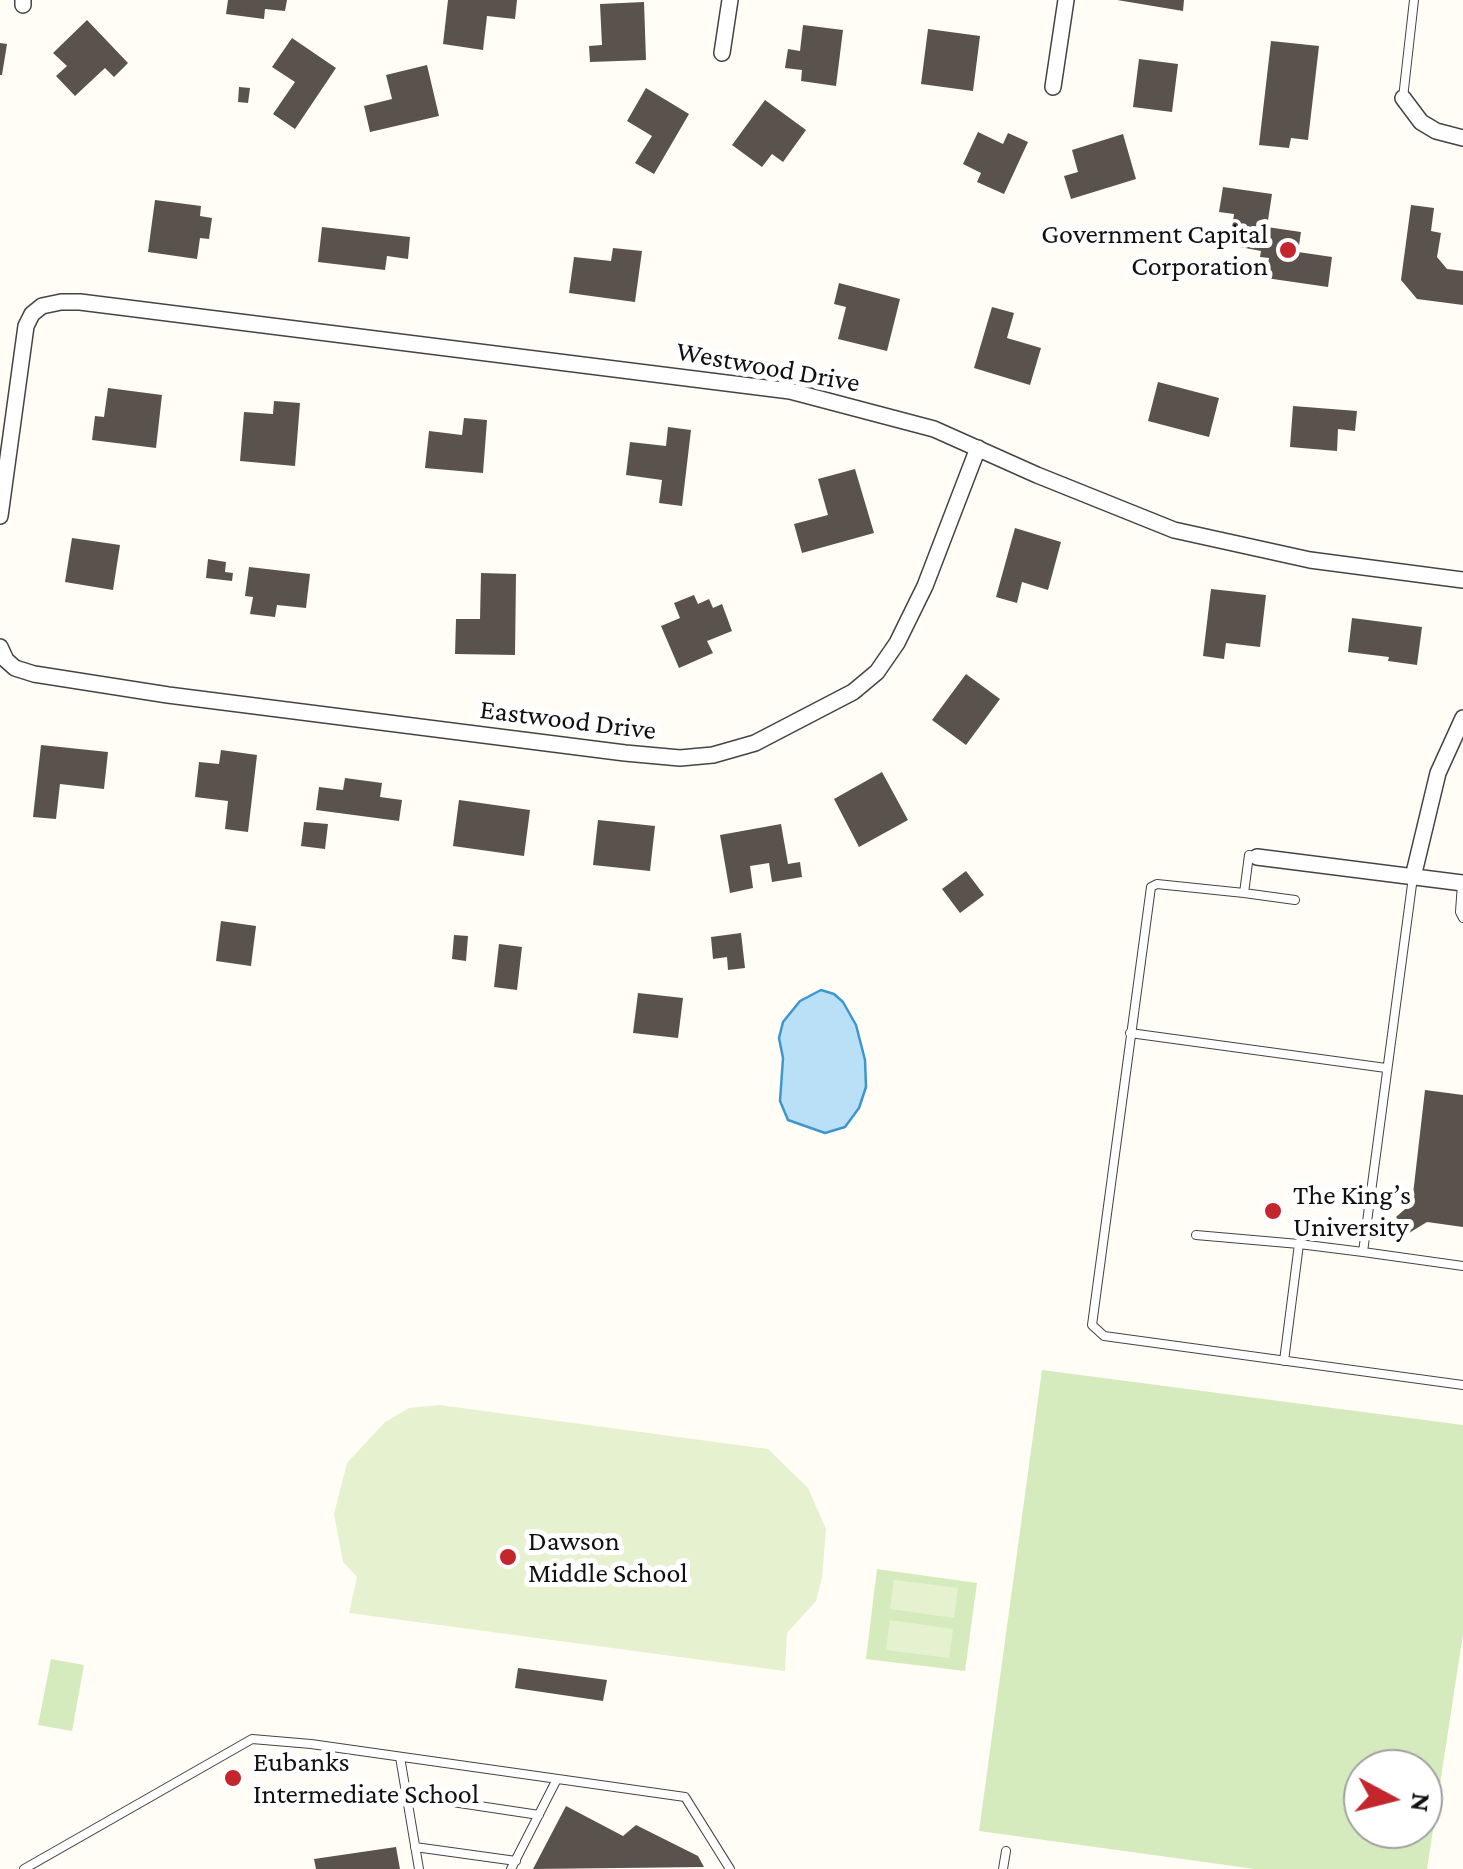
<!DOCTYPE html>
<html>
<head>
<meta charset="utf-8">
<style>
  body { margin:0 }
  #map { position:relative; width:1463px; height:1869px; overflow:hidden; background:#fffdf5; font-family:"Crimson Pro",serif }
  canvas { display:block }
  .north { position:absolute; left:1343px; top:1749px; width:100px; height:100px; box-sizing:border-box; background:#fff; border:2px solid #a0a0a0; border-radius:50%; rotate:97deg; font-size:28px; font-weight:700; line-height:40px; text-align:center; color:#111 }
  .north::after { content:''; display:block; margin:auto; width:35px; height:45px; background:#c4262e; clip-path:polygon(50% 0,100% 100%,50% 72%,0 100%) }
</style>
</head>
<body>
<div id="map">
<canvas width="1463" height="1869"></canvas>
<div class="north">N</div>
</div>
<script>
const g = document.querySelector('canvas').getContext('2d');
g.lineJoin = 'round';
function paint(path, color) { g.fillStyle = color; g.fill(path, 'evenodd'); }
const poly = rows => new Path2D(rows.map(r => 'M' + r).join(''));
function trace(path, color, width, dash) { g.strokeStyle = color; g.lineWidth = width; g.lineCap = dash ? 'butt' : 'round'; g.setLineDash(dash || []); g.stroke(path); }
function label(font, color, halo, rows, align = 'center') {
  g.font = font + ' "Crimson Pro",serif'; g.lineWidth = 10; g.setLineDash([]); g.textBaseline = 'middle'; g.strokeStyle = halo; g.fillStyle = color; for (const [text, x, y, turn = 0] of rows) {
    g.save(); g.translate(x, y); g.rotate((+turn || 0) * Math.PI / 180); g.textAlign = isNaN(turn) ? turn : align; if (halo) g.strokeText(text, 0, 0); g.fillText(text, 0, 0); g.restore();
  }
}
paint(poly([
  [1042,1370,1463,1425,1463,1634,1427,1869,1255,1869,979,1831],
  [1423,1769,1423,1829,1363,1829,1363,1769],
  [877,1569,977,1583,965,1671,866,1659],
  [51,1659,84,1665,72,1731,38,1725]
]), '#d5ebbd');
paint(poly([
  [439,1405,768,1449,808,1488,826,1529,822,1578,816,1601,787,1633,785,1671,349,1613,357,1577,343,1562,334,1514,347,1463,385,1422,409,1408],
  [894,1580,958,1588,954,1618,890,1609],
  [890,1620,953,1629,949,1658,886,1650]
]), '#e6f2cf');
const water = poly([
  [821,990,834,994,843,1002,856,1025,865,1060,866,1087,859,1108,845,1127,825,1133,788,1120,780,1101,783,1058,779,1038,783,1022,800,1001,821,990]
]);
paint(water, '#b9e0f7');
trace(water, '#3f96cf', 2.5);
paint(poly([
  [228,0,287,0,285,11,265,9,264,19,226,14],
  [448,0,517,0,515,19,487,16,483,50,443,44],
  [1117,0,1184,0,1183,11],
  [644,2,646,60,590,62,589,46,602,45,600,4],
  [87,20,128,63,114,77,105,68,75,96,56,76,67,66,53,53],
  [803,25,843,30,836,86,801,81,802,70,785,68,788,49,800,51],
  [928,29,980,36,973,91,921,84],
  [292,38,336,68,295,129,273,114,295,82,272,67],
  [1271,41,1319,46,1308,140,1291,138,1289,148,1259,145],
  [0,43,7,44,2,75,0,75],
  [1139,59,1178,64,1172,112,1133,107],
  [427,65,439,116,370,132,364,106,392,99,386,75],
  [239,87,250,88,248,103,238,102],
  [646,88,689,114,654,174,635,163,652,136,627,121],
  [765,100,806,130,783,162,772,154,762,167,732,145],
  [978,132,1003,144,1008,133,1028,142,1004,194,977,182,981,173,963,164],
  [1123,134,1136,179,1071,199,1064,176,1078,172,1072,150],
  [1223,187,1272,194,1267,227,1301,232,1298,252,1332,257,1328,287,1266,278,1269,258,1260,257,1261,251,1240,247,1243,229,1232,228,1234,214,1219,212],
  [155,200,201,206,200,216,212,218,209,239,200,238,197,259,148,252],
  [1411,205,1434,208,1431,231,1441,233,1437,257,1447,269,1463,271,1463,305,1417,299,1401,280],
  [322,227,410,237,408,259,387,256,385,270,318,262],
  [613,248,642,251,635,302,569,293,574,257,611,261],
  [839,283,900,299,887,351,838,339,846,307,834,304],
  [992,307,1014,313,1007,338,1041,348,1030,385,974,368],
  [1158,382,1219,398,1209,437,1148,421],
  [108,388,162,395,156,448,92,440,95,416,104,417],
  [274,401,300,403,295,466,240,461,244,412,273,414],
  [1293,406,1357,411,1355,431,1338,429,1337,451,1290,447],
  [464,418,487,420,483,473,425,468,429,431,462,435],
  [668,427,691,430,682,506,659,503,662,480,626,475,630,442,666,446],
  [855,469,874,533,802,553,794,524,828,515,818,479],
  [1015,528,1061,542,1048,590,1022,582,1017,603,996,597],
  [72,538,120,545,113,590,65,582],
  [208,559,226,562,225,572,233,573,232,581,206,578],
  [249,567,310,574,306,608,277,605,275,617,250,614,253,597,245,596],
  [481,573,516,574,515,655,455,654,456,619,480,619],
  [1211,589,1266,595,1260,647,1226,643,1224,659,1203,656],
  [694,595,698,604,709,599,713,608,722,604,732,631,707,641,713,653,679,668,661,626,680,618,674,603],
  [1352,618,1422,627,1417,665,1388,661,1389,657,1348,652],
  [966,674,1000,699,966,745,932,720],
  [41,745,108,752,104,789,60,784,56,819,33,817],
  [221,750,257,755,248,832,225,829,228,801,195,797,199,762,219,764],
  [882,772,908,820,859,847,834,799],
  [345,778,382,783,380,797,402,800,399,821,316,810,319,787,343,790],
  [459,800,530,810,524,856,453,846],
  [598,820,655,826,650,871,593,865],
  [304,822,328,824,325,849,301,846],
  [781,824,788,864,800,862,802,877,772,882,769,863,750,866,753,888,730,893,720,835],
  [966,871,984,895,960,913,942,889],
  [221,921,256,926,251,966,216,961],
  [741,933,745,968,728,970,727,957,713,959,711,937],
  [454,935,468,936,466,961,452,959],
  [499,944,522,947,517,990,494,987],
  [638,993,683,998,678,1038,633,1033],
  [1425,1090,1463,1095,1463,1227,1427,1222,1409,1233,1396,1217,1412,1203],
  [518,1668,607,1680,603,1701,515,1688],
  [566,1806,623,1836,636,1825,698,1856,704,1867,533,1869],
  [396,1847,400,1869,316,1869,314,1859]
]), '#5a524d');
const lane = poly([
  [1403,98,1414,0],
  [1257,857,1249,855,1244,893,1157,884,1151,887,1092,1325,1104,1336,1463,1385],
  [1413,877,1363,1252,1463,1266],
  [1462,883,1460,912,1463,918],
  [1244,893,1295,900],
  [1130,1033,1386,1068],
  [1196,1235,1299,1244],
  [1284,1361,1299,1244,1363,1252],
  [400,1757,419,1869],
  [406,1795,539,1815],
  [415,1847,516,1861],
  [24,1869,252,1739,311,1744,685,1797,730,1869],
  [511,1869,557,1779],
  [1003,1869,1006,1851]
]);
const street = poly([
  [23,5,23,0],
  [722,53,730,0],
  [1053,87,1066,0],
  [1403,98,1421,122,1436,131,1463,138],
  [0,516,26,326,32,314,42,306,61,302,80,302,790,391,934,429,1037,475,1174,530,1310,560,1463,580],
  [0,647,6,660,15,668,34,674,168,695,625,753,680,758,713,755,755,743,853,692,877,672,897,643,925,586,978,448],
  [1257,857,1463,883],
  [1413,877,1438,773,1463,718]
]);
trace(lane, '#444', 10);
trace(street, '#444', 18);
trace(lane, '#fff', 8);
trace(street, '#fff', 15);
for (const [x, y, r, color] of [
  [1288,250,10,"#c4262e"],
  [1273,1211,10,"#c4262e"],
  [508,1557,10,"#c4262e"],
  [233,1778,10,"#c4262e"]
]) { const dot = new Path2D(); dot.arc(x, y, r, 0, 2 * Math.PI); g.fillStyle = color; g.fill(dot); trace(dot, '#fff', 4); }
label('28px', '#111', '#fff', [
  ["Government Capital",1268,234,"right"],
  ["Corporation",1268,266,"right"],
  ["The King’s",1293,1195],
  ["University",1293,1227],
  ["Dawson",528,1541],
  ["Middle School",528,1573],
  ["Eubanks",253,1762],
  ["Intermediate School",253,1794]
], 'left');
label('28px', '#111', '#fff', [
  ["Westwood Drive",768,367,10],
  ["Eastwood Drive",568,720,7]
]);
</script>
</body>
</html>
